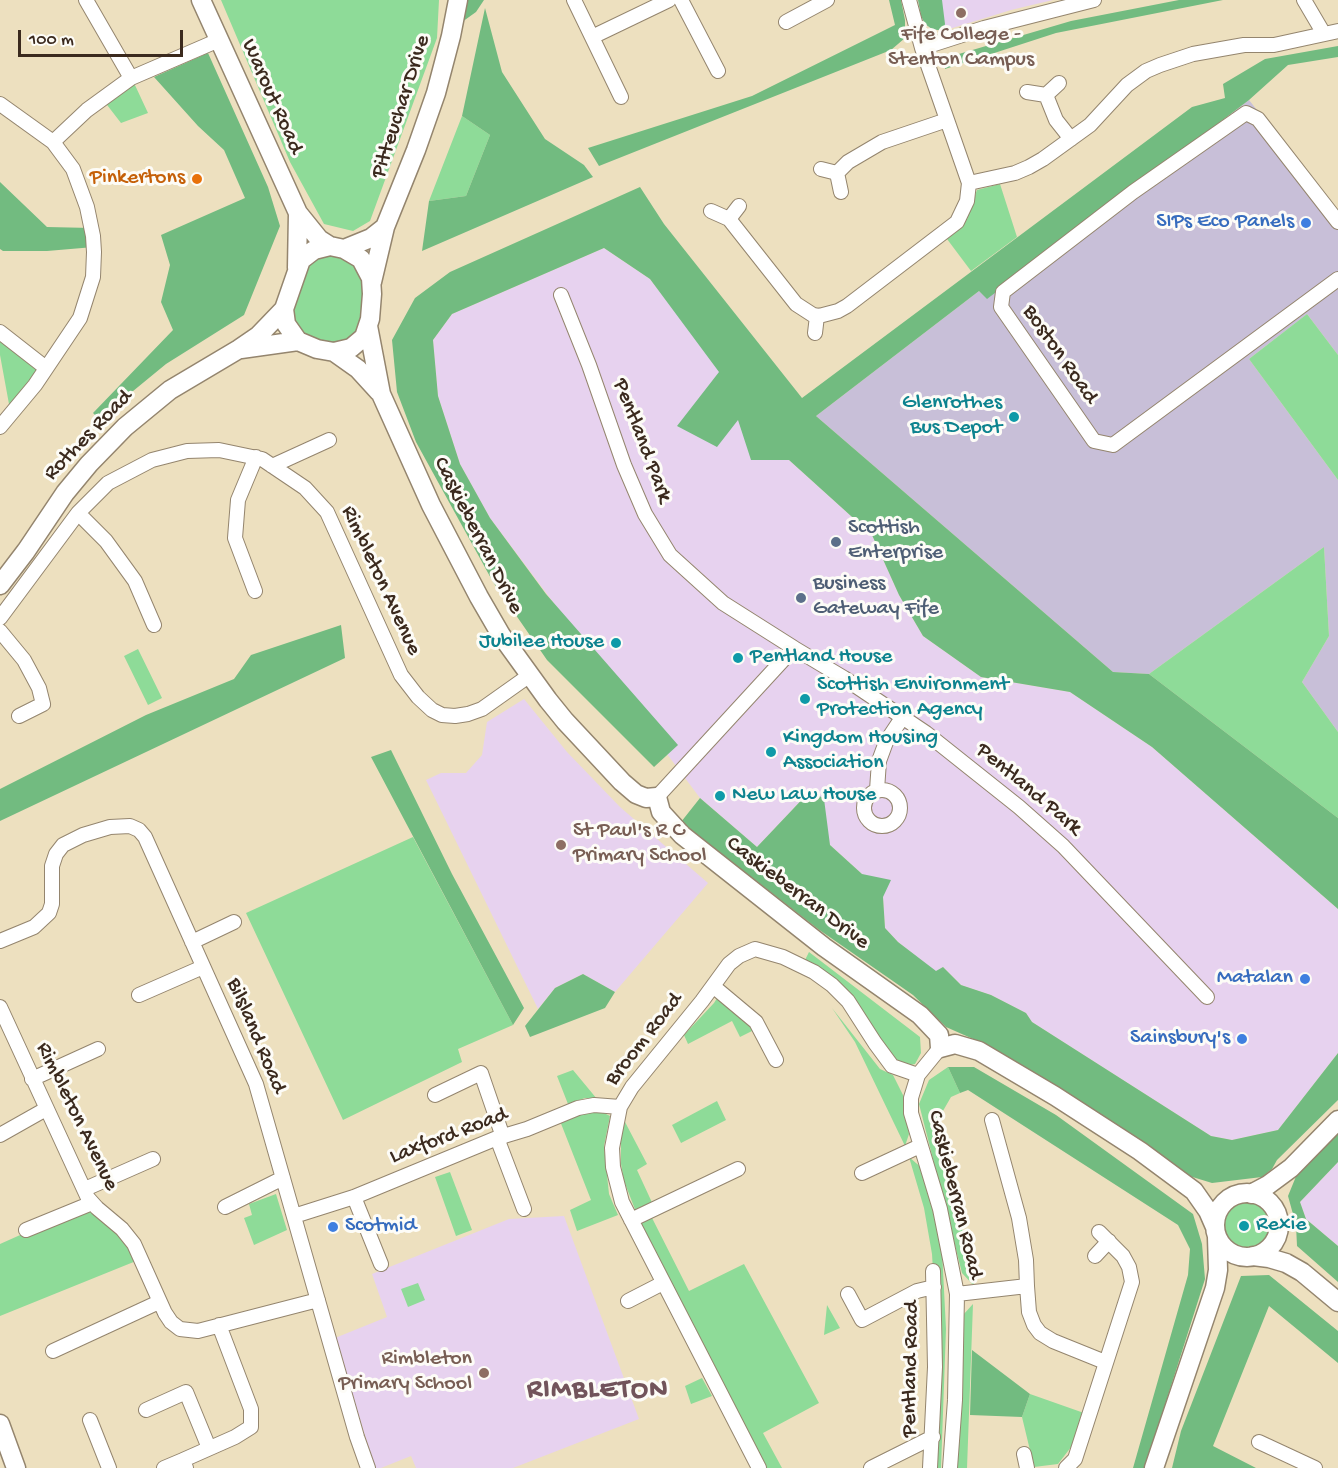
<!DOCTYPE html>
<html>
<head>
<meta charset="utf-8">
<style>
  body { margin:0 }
  #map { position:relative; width:1338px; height:1468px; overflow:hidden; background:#ede0bf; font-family:"Gochi Hand",sans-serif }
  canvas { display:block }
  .scale { position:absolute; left:18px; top:30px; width:165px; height:27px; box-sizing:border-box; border:3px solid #3b2a1e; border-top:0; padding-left:8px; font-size:18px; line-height:21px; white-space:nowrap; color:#3b2a1e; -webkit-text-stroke:4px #fdfcf7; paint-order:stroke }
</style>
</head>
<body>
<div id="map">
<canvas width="1338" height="1468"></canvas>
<div class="scale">100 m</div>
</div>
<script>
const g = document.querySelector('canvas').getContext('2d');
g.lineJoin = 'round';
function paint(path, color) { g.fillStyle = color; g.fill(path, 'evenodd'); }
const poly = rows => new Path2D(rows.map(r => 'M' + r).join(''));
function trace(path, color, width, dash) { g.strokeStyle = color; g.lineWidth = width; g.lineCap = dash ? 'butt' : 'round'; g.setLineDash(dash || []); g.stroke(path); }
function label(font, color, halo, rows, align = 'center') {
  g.font = font + ' "Gochi Hand",sans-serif'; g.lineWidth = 6; g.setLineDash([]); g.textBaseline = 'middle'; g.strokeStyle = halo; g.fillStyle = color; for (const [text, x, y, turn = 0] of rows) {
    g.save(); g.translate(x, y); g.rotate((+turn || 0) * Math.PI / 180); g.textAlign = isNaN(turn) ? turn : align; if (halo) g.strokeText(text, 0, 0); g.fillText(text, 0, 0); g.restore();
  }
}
paint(poly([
  [918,0,1053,0,1011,10,943,31,932,29,925,24,921,16],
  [604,248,650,279,789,460,872,535,899,595,923,636,981,677,1070,692,1152,747,1338,909,1338,1053,1278,1130,1232,1140,1211,1136,1032,1022,1026,1013,991,995,961,985,943,967,936,972,898,942,885,928,883,897,862,874,830,845,811,790,757,847,700,798,490,518,460,464,438,396,433,340,452,314],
  [524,699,567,752,620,807,708,883,615,992,583,974,555,988,538,1009,426,780,441,773,466,773,482,755,487,722],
  [1338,1162,1338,1246,1306,1219,1300,1202],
  [564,1216,639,1419,513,1468,416,1468,411,1456,381,1468,375,1468,335,1338,387,1317,372,1274,509,1219]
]), '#e7d2ef');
paint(poly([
  [1249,100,1338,212,1338,355,1307,314,1249,359,1338,480,1338,732,1302,682,1329,636,1324,547,1149,674,1113,672,816,416,979,291,987,298]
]), '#c8bfd8');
paint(poly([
  [221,0,439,0,437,38,370,221,353,231,324,224,290,162],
  [134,83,148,113,121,123,104,101],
  [462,116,490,135,466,196,429,201],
  [1000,184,1017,237,971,271,947,239,962,227,967,219,977,190],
  [329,253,350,259,363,277,363,319,359,334,338,346,307,338,296,328,292,301,306,268,317,257],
  [1307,314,1338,355,1338,480,1249,359],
  [0,333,46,368,11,415,0,355],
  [1324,547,1329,636,1302,682,1338,732,1338,818,1149,674],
  [138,649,162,698,148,705,124,656],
  [413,837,513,1025,458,1049,462,1062,343,1120,246,913],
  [809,952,920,1037,921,1053,915,1064,902,1067,804,962],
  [721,992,760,1027,740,1037,732,1021,688,1044,684,1035,714,1003],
  [832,1008,880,1069,893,1075,905,1099,909,1134,905,1146,855,1042],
  [948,1067,960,1093,951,1097,936,1123,974,1277,974,1286,962,1273,919,1104,929,1080],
  [573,1070,597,1099,585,1098,568,1104,557,1076],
  [717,1101,726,1120,681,1143,672,1125],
  [600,1111,610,1116,604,1146,609,1194,618,1215,577,1231,570,1210,591,1200,560,1121,584,1112],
  [625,1122,647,1164,637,1170,655,1209,649,1212,689,1291,744,1264,819,1403,763,1433,782,1468,764,1468,719,1382,638,1217,624,1181,621,1164,621,1138],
  [909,1157,923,1169,942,1251,946,1329,941,1468,930,1468,934,1287,932,1254,924,1208],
  [450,1172,472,1230,456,1236,435,1177],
  [276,1194,287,1230,254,1245,244,1218,252,1215,249,1204],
  '1222 1224a24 24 0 1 1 48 0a24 24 0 1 1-48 0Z',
  [92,1203,141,1259,0,1316,0,1244],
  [418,1283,425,1300,408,1307,401,1289],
  [973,1304,967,1468,957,1468,963,1315],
  [827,1305,840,1328,824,1335],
  [702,1378,712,1396,691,1404,685,1386],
  [1030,1394,1084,1413,1078,1438,1058,1464,1034,1467,1022,1417]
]), '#8edb98');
paint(poly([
  [465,0,484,0,476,12,462,22],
  [889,0,901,0,905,20,905,38,891,50,599,166,588,148,752,96,895,25],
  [918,0,942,0,945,24,943,31,932,29,925,24,921,16],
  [1179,0,1223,0,1056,33,945,69,945,61,952,56,1071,21],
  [485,8,502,72,545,139,584,165,593,177,422,251,429,201,466,196,490,135,462,116],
  [1338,46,1338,57,1288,65,1249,100,987,299,979,291,816,416,1113,672,1149,674,1338,818,1338,909,1152,747,1070,692,981,677,923,636,899,595,872,535,789,460,751,460,738,420,717,447,677,426,719,372,650,279,604,248,452,314,433,340,438,396,460,464,490,518,546,594,678,745,654,767,547,660,493,582,416,442,397,392,392,340,415,298,450,272,640,187,664,224,802,398,1192,107,1225,98,1223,84,1265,59],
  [208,53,268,187,280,226,244,315,166,364,99,419,93,413,173,330,161,302,170,265,161,235,245,198,224,150,198,126,154,77],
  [0,182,47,227,92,228,94,247,47,251,3,251,0,249],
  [341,625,345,658,0,821,0,789,146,715,234,679,251,655],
  [391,750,452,874,524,1008,513,1025,371,757],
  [811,790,824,799,830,845,862,874,891,880,883,897,885,928,898,942,936,971,943,967,961,985,991,995,1026,1013,1032,1022,1211,1136,1232,1140,1278,1130,1338,1053,1338,1100,1277,1160,1272,1169,1262,1177,1212,1183,1186,1175,989,1046,946,1027,913,995,818,929,681,822,700,798,757,847],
  [583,974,615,992,605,1008,530,1037,525,1026,555,988],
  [948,1067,974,1067,1056,1115,1193,1214,1202,1244,1205,1279,1145,1468,1133,1468,1188,1275,1190,1249,1178,1225,968,1090,960,1093],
  [1338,1133,1338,1162,1300,1202,1306,1219,1338,1246,1338,1282,1297,1246,1296,1225,1288,1196,1297,1174],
  [1269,1275,1338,1331,1338,1363,1269,1306,1213,1446,1256,1468,1172,1468,1181,1431,1241,1276],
  [972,1350,1030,1394,1022,1417,970,1415]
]), '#72bb80');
const street = poly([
  [86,0,131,78],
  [574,0,621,97],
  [681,0,718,71],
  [1304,0,1324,34],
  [786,22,827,0],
  [592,37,669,0],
  [922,48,984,28,1094,0],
  [1027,92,1046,95],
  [1046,95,1056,120,1071,139],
  [1046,95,1059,83],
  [0,104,53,142,73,169,87,207,93,236,94,252,93,277,80,318,35,385,0,427],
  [53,142,87,110,131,78,219,40],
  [821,169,837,173,848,162,882,142,947,120],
  [837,173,841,192],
  [969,183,1015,173,1029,167,1043,159,1090,125,1127,85,1146,71,1160,65,1193,54,1244,45,1274,45,1338,31],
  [711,211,729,219,796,304,813,315,819,316,838,311,847,306,957,222,967,201,969,183,922,48,909,0],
  [729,219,739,206],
  [1338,222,1258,119,1246,113,1133,192,1003,292,1001,307,1094,441,1113,445,1338,279],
  [561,295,589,365,624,465,645,514,670,555,723,603,794,648],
  [0,332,46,368],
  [815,333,817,316],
  [272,466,329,440],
  [78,513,106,541,135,581,154,625],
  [255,591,235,538,238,500,256,457],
  [0,618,78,513,108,483,152,460,187,451,219,450,262,459,305,488,327,512,401,675,418,697,432,710,442,715,455,716,468,714,482,709,530,675],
  [0,631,24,660,39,688,43,704,19,716],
  [877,790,879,761,886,742,902,718],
  '864 808a18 18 0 1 1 36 0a18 18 0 1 1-36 0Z',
  [657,797,794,648,844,678,926,733,1019,807,1063,846,1207,997],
  [0,941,34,927,49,913,52,904,52,866,56,854,63,845,83,835,110,827,130,826,139,830,145,837,256,1084,357,1437,368,1468],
  [192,942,234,922],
  [713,986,756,1022,776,1060],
  [139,995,203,967],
  [0,1007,88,1198,97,1208,122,1229,134,1244,165,1313,171,1322,180,1329,198,1331,318,1300],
  [940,1048,918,1075,911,1098,911,1113,940,1209,957,1294,955,1400,950,1468],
  [32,1079,98,1049],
  [435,1095,481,1073,503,1137],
  [992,1120,1019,1218,1026,1260,1027,1286],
  [0,1135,46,1109],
  [497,1138,524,1209],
  [862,1173,920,1146],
  [85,1189,153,1159],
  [354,1197,381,1264],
  [225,1207,283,1178],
  [294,1216,354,1197,497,1138,527,1129,578,1108,594,1105,620,1107],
  [631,1220,738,1169],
  [26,1230,92,1203],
  [1095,1256,1109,1241],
  [848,1294,862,1320,917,1291,934,1287],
  [957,1294,1027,1286,1029,1312,1034,1325,1040,1333,1053,1341,1105,1362],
  [628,1301,663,1283],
  [53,1351,159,1302],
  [146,1410,186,1392,209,1448],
  [90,1420,109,1468],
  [1259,1442,1315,1468],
  [1024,1454,1027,1468],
  [164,1468,183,1460],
  [186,1468,183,1460,235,1437,251,1427,251,1409,219,1325],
  [759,1468,622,1202,613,1167,612,1148,620,1107,632,1087,702,1001,729,964,739,956,755,949,783,957,814,972,832,985,848,1001,875,1043,892,1066,918,1075],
  [871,1468,933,1437],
  [930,1468,935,1367,933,1271],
  [1066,1468,1075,1459,1132,1282,1129,1267,1123,1256,1099,1232]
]);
const secondary = poly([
  [201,0,298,213,319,239,330,246],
  [330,246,344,249,361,259,371,278,372,294,370,319,364,337,351,348,334,352,317,349,298,341,286,324,284,309,301,260,314,250,330,246],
  [344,249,371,238,385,227],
  [297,268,298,213],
  [372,282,385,227,416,150,436,93,451,36,458,0],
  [368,326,381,394,431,505,479,597,501,635,548,700,565,721,622,782,636,794,646,798,657,797,661,812,682,835,824,947,920,1015,939,1035,940,1048,955,1044,979,1051,1055,1096,1140,1151,1194,1191,1208,1211,1215,1227],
  [241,349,298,341],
  [334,352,358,369,379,392],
  [0,585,26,551,65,493,89,464,125,427,170,390,239,349,258,336,284,309],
  '1215 1225a32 32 0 1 1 64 0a32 32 0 1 1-64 0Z',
  [1251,1194,1268,1185,1291,1168,1338,1120],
  [1253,1256,1269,1258,1286,1263,1302,1272,1338,1302],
  [0,1424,16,1468],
  [1154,1468,1215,1288,1218,1270,1217,1237]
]);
trace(street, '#94856e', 16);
trace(secondary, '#94856e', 21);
trace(street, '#fff', 14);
trace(secondary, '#fff', 18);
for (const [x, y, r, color] of [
  [961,13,6,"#8d6e63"],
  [197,179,6,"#e8710a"],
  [1306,223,6,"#3f7fe0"],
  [1014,417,6,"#0f9aa8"],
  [836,542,6,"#5c6f8a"],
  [801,598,6,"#5c6f8a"],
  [616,643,6,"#0f9aa8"],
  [738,658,6,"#0f9aa8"],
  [805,699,6,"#0f9aa8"],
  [771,752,6,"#0f9aa8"],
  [720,796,6,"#0f9aa8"],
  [561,845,6,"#8d6e63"],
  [1305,979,6,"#3f7fe0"],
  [1242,1039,6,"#3f7fe0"],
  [1244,1226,6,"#0f9aa8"],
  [333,1227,6,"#3f7fe0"],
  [484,1373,6,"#8d6e63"]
]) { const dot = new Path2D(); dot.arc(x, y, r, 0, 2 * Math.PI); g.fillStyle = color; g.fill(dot); trace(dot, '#fdfcf7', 2); }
label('22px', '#785e54', '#fdfcf7', [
  ["Fife College -",961,36],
  ["Stenton Campus",961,61],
  ["St Paul's R C",573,832,"left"],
  ["Primary School",573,857,"left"],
  ["Rimbleton",472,1360,"right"],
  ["Primary School",472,1385,"right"]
]);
label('22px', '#3b2a1e', '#fdfcf7', [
  ["Warout Road",271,97,66],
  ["Pitteuchar Drive",402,107,-72],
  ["Boston Road",1059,355,55],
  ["Rothes Road",89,436,-46],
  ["Pentland Park",641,441,69],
  ["Caskieberran Drive",477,536,63],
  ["Rimbleton Avenue",380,581,65],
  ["Pentland Park",1028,790,40],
  ["Caskieberran Drive",797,894,37],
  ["Bilsland Road",255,1036,67],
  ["Broom Road",645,1040,-52],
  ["Rimbleton Avenue",76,1117,64],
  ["Laxford Road",449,1137,-21],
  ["Caskieberran Road",954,1195,76],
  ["Pentland Road",912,1369,-89]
]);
label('22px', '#c56008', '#fdfcf7', [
  ["Pinkertons",185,179]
], 'right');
label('22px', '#366cbe', '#fdfcf7', [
  ["SIPs Eco Panels",1294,223],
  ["Matalan",1293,979],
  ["Sainsbury's",1230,1039],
  ["Scotmid",345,1227,"left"]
], 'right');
label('22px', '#0d838f', '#fdfcf7', [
  ["Glenrothes",1002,404,"right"],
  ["Bus Depot",1002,429,"right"],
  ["Jubilee House",604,643,"right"],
  ["Pentland House",750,658],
  ["Scottish Environment",817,686],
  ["Protection Agency",817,711],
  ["Kingdom Housing",783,739],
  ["Association",783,764],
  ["New Law House",732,796],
  ["Rexie",1256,1226]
], 'left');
label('22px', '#4e5e75', '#fdfcf7', [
  ["Scottish",848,529],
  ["Enterprise",848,554],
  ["Business",813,585],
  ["Gateway Fife",813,610]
], 'left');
g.letterSpacing = '1.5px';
label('bold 28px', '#72545b', '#fdfcf7', [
  ["RIMBLETON",598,1392]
]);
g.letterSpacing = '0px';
</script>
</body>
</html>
